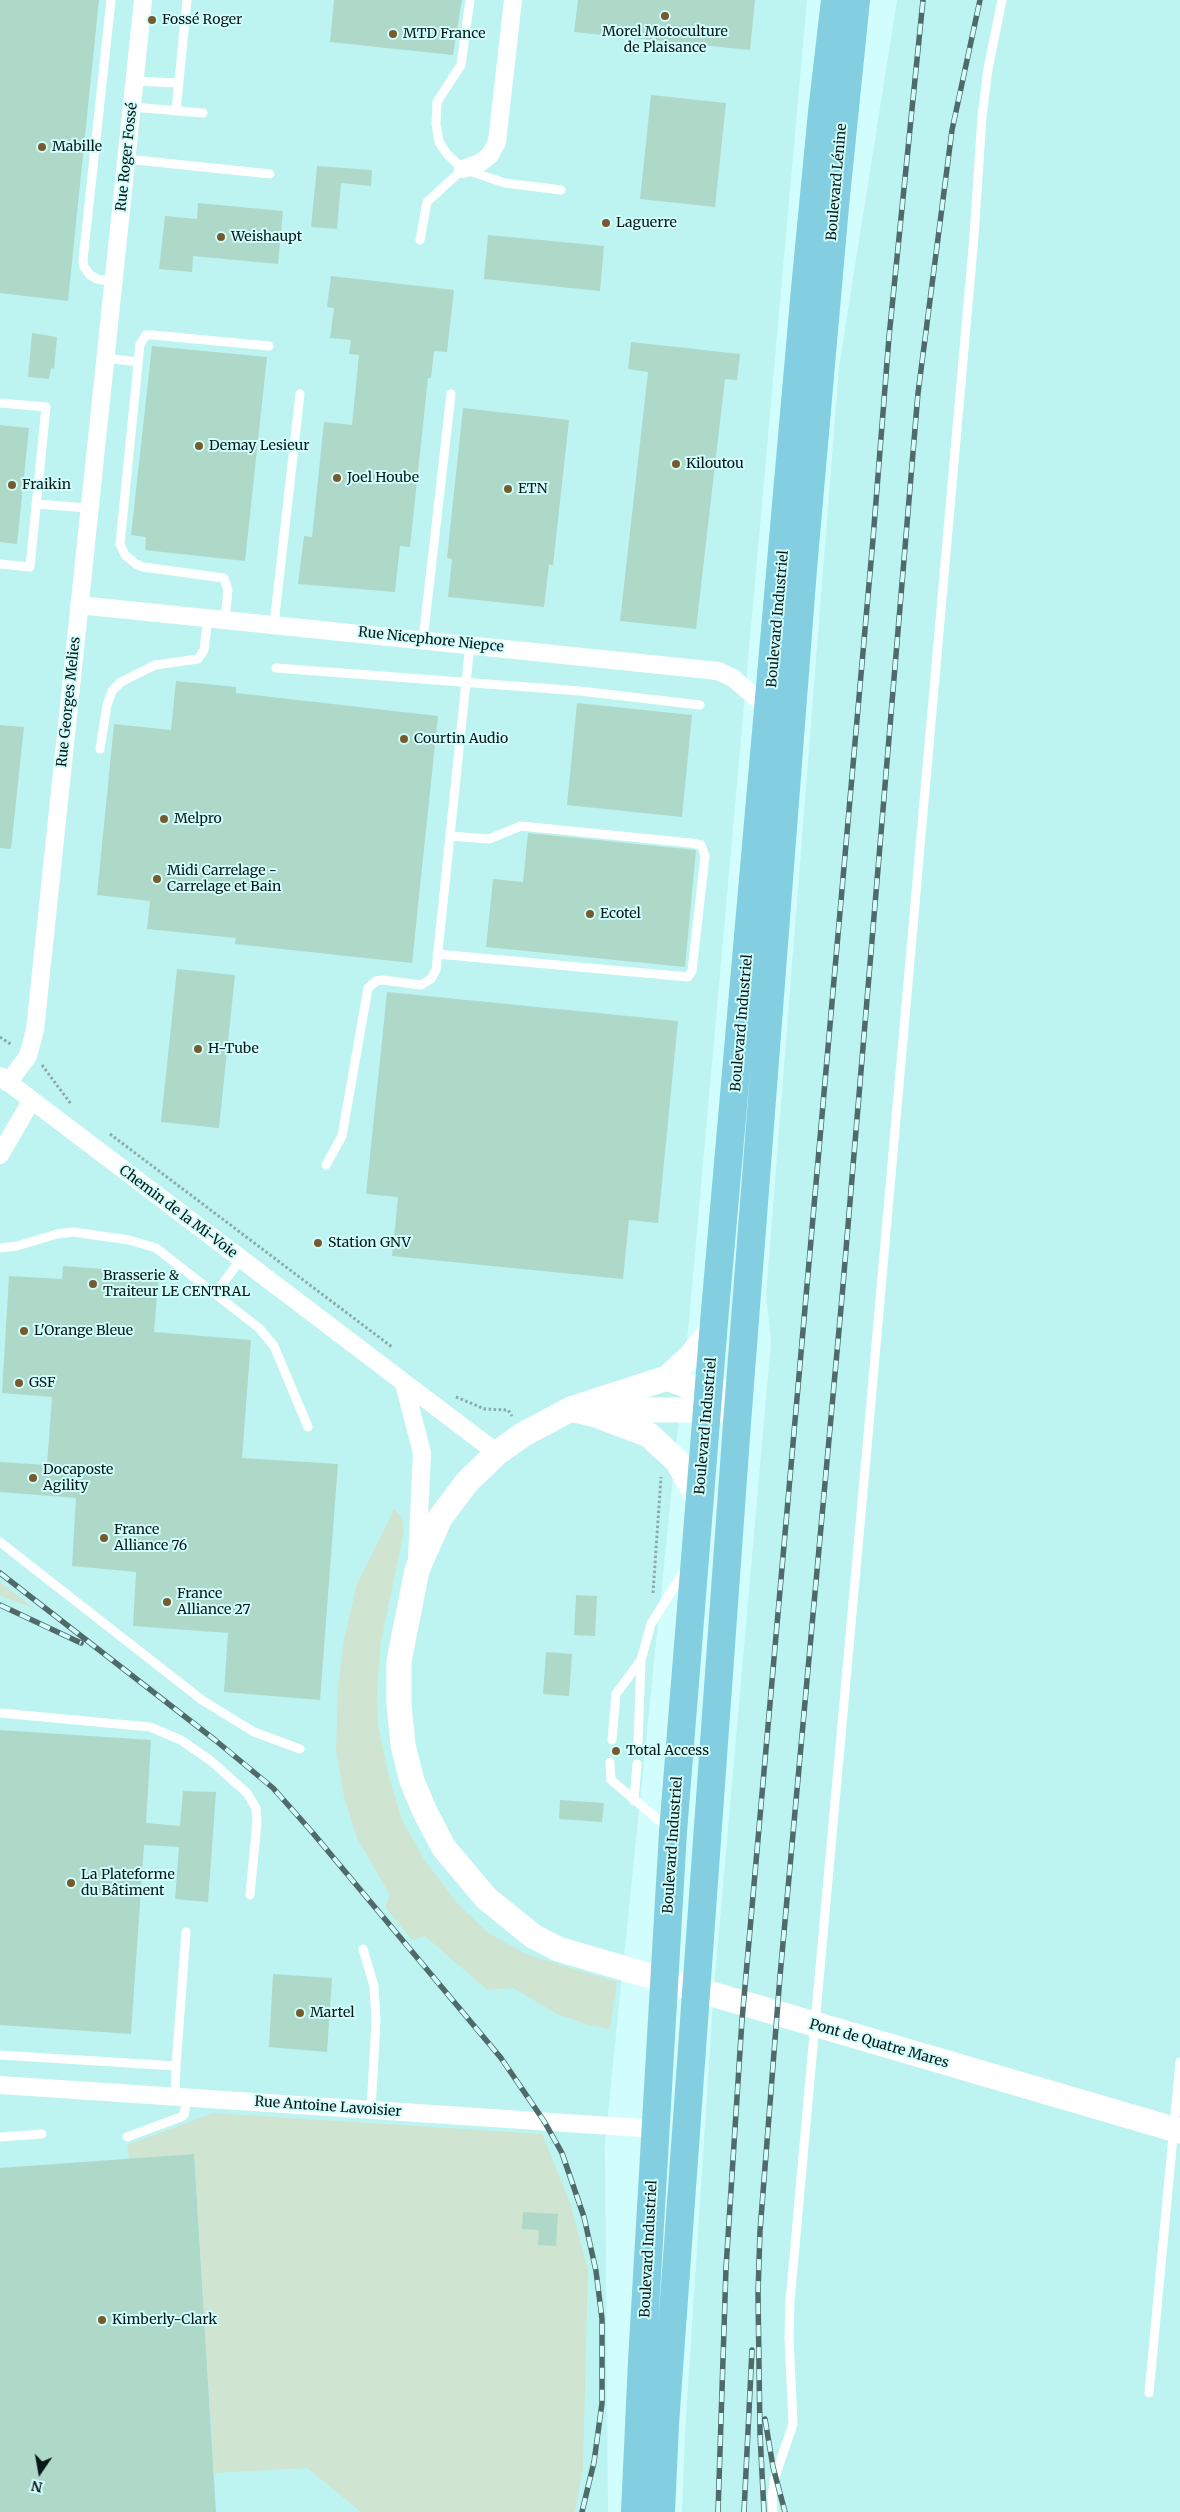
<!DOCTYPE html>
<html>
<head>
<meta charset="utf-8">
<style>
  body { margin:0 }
  #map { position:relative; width:1180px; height:2512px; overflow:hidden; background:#d1fefc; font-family:Merriweather,serif }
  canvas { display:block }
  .north { position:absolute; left:15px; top:2447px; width:50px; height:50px; -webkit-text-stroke:4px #d1fefc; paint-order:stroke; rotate:192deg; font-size:14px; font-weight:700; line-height:20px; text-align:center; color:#071817 }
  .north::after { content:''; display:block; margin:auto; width:18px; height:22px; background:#071817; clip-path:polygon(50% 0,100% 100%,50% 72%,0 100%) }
</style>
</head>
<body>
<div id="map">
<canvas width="1180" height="2512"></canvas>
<div class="north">N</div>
</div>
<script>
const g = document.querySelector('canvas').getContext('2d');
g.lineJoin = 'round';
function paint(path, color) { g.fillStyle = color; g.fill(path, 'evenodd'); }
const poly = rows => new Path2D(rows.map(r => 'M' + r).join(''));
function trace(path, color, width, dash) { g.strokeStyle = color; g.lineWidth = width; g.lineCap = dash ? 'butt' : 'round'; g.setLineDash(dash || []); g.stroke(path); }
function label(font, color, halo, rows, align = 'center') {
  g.font = font + ' Merriweather,serif'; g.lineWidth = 4; g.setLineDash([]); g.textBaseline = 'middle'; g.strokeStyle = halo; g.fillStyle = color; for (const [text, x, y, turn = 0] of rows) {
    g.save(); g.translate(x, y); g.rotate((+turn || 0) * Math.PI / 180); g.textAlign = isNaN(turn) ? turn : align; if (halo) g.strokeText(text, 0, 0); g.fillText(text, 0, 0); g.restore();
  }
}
paint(poly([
  [0,0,807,0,689,1321,605,2143,608,2512,0,2512],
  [897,0,1180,0,1180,2512,682,2512,685,2432,714,1987,771,1341,766,1295,839,367]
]), '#bdf4f2');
paint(poly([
  [394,1509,402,1518,404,1531,381,1642,377,1689,378,1725,389,1777,402,1820,424,1859,457,1903,487,1932,528,1955,617,1982,610,2029,589,2025,557,2014,513,1988,487,1990,425,1936,412,1940,385,1907,390,1895,357,1838,344,1797,336,1750,338,1686,344,1639,357,1584],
  [0,1582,35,1609,0,1596],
  [213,2113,542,2134,570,2202,588,2270,583,2468,575,2512,361,2512,307,2468,214,2473,194,2154,129,2159,127,2145]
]), '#d0e5d1');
paint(poly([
  [0,0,99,0,68,301,0,293],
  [334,0,462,0,453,55,330,42],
  [578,0,755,0,750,50,574,32],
  [651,95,726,103,715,207,640,199],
  [317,166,372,170,371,186,341,183,337,229,311,227],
  [198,203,283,211,278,264,193,256,192,272,159,269,165,216,197,219],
  [488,235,604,246,600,291,484,279],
  [331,276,454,290,447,352,434,351,431,378,428,378,410,547,400,546,395,592,298,584,304,536,312,537,324,422,352,425,359,355,349,354,351,340,330,338,334,308,327,307],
  [32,333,57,337,54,369,51,368,49,379,28,377],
  [631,342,740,354,737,380,725,379,696,629,620,621,648,372,628,369],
  [152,346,267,357,245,561,145,550,146,537,131,535],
  [463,408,569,420,553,565,549,565,544,607,448,597,452,559,447,558],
  [0,425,29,428,17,544,0,542],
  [176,681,236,687,236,693,438,716,412,963,235,944,236,938,147,929,150,901,97,895,114,724,171,730],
  [577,703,692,715,682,817,567,805],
  [0,725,24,727,11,849,0,848],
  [528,833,696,850,685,967,486,947,493,879,523,882],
  [177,969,235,975,219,1128,161,1122],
  [387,992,678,1021,658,1223,629,1220,623,1279,392,1256,398,1197,366,1194],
  [63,1266,159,1273,154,1332,251,1340,242,1458,338,1464,320,1700,224,1692,228,1633,133,1626,136,1572,72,1566,76,1498,0,1492,0,1462,47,1465,52,1397,2,1393,9,1276,62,1279],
  [576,1595,597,1596,595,1636,574,1635],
  [546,1652,572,1654,569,1696,543,1694],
  [0,1730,151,1740,146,1823,180,1826,183,1791,216,1792,208,1902,175,1899,179,1847,144,1845,131,2034,0,2025],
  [560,1800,604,1803,602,1822,559,1819],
  [273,1974,332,1978,327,2052,269,2047],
  [194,2154,216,2512,0,2512,0,2168],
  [523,2212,558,2214,556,2246,538,2245,539,2230,522,2229]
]), '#aed9c9');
trace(poly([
  [0,1037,12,1045],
  [42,1065,71,1104],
  [110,1134,392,1347],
  [456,1397,485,1409,508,1410,512,1416],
  [653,1593,661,1477]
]), '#88aba9', 3, [2.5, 2.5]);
trace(poly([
  [111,0,83,260,84,267,90,275,97,279,113,282],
  [470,0,461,65,437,102,436,124,439,142,447,154,463,169,505,183,561,190],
  [135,81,179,83],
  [132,107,203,113],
  [176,111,187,0],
  [126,159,270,174],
  [420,240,427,202,463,169],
  [105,358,138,362],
  [0,403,46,407,30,567,0,564],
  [36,504,89,508],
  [225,619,228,590,224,578,143,567,136,564,125,555,120,544,140,344,146,335,153,335,269,346],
  [274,624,300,394],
  [423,640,451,394],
  [276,668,580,691,700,705],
  [100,749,107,705,112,691,121,682,155,665,198,659,204,650,208,618],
  [437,954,688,977,692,971,705,856,701,845,691,843,521,826,489,839,450,836],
  [326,1165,342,1136,368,988,376,981,383,980,421,985,431,979,436,970,470,644],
  [0,1248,17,1246,57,1234,73,1232,129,1240,156,1248,259,1328,274,1346,308,1427],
  [215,1294,241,1259],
  [0,1542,202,1700,254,1732,300,1749],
  [0,1713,150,1727,181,1740,211,1761,247,1793,256,1808,257,1822,250,1895],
  [612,1740,616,1694,641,1660,651,1624,686,1568],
  [638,1742,641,1661],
  [610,1762,611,1780,668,1828],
  [634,1801,637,1764],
  [363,1949,374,1986,376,2021,371,2110],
  [0,2055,176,2066,175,2097],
  [176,2066,186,1932],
  [0,2137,42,2134],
  [127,2137,181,2117,184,2115,187,2098],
  [1149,2393,1180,2062],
  [773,2512,772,2496,775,2477,793,2424,789,2338,790,2301,867,1447,974,236,982,117,988,69,1002,0]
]), '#fff', 9);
trace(poly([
  [463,169,480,163,490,155,497,142,513,0],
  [79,605,718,671,733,678,770,710],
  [0,1076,497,1453],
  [8,1083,28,1056,35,1030,143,0],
  [0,1155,26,1110,33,1102],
  [404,1383,422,1453,417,1560],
  [0,2085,656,2129]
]), '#fff', 18);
trace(poly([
  [714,1327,690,1357,667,1378,571,1409,524,1434,497,1453,467,1482,440,1518,417,1570,399,1661,399,1704,403,1745,412,1781,425,1812,444,1848,486,1898,533,1936,558,1949,1180,2131],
  [667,1378,691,1387,720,1409],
  [571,1409,596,1415,649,1435,677,1461,700,1501],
  [603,1414,634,1410,691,1410,740,1386]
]), '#fff', 25);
trace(poly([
  [635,2512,642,2361,673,1832,714,1322,805,289,822,112,835,0],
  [661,2512,665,2424,737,1423,803,569,835,206,856,0]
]), '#83cfe1', 28);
const rail = poly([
  [0,1573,215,1740,273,1788,312,1832,501,2058,544,2121,562,2153,584,2217,596,2271,602,2319,602,2403,594,2462,582,2512],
  [0,1605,81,1643],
  [765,2419,773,2467,785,2512],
  [718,2512,726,2268,742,2020,873,539,889,337,923,0],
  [744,2512,752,2350],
  [764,2512,760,2434,758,2294,760,2231,780,1976,842,1297,918,393,952,130,980,0]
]);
trace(rail, '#4f6a69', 5.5);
trace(rail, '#d1fefc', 4, [11]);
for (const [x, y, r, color] of [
  [665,16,5,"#775a2e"],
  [152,20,5,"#775a2e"],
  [393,34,5,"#775a2e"],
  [42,147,5,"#775a2e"],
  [606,223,5,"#775a2e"],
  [221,237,5,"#775a2e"],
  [199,446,5,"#775a2e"],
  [676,464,5,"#775a2e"],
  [337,478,5,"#775a2e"],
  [12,485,5,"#775a2e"],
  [508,489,5,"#775a2e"],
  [404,739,5,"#775a2e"],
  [164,819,5,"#775a2e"],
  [157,879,5,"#775a2e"],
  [590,914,5,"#775a2e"],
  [198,1049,5,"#775a2e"],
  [318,1243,5,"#775a2e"],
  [93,1284,5,"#775a2e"],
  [24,1331,5,"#775a2e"],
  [19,1383,5,"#775a2e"],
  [33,1478,5,"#775a2e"],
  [104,1538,5,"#775a2e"],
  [167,1602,5,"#775a2e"],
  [616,1751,5,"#775a2e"],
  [71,1883,5,"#775a2e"],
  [300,2013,5,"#775a2e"],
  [102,2320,5,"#775a2e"]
]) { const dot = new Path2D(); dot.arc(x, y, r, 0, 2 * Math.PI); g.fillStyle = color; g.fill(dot); trace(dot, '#d1fefc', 2); }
label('14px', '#071817', '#d1fefc', [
  ["Fossé Roger",162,20],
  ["Morel Motoculture",665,32,"center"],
  ["de Plaisance",665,48,"center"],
  ["MTD France",403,34],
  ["Mabille",52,147],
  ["Laguerre",616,223],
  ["Weishaupt",231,237],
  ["Demay Lesieur",209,446],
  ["Kiloutou",686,464],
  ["Joel Hoube",347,478],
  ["Fraikin",22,485],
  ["ETN",518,489],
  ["Courtin Audio",414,739],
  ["Melpro",174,819],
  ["Midi Carrelage -",167,871],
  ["Carrelage et Bain",167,887],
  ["Ecotel",600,914],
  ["H-Tube",208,1049],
  ["Station GNV",328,1243],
  ["Brasserie &",103,1276],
  ["Traiteur LE CENTRAL",103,1292],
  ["L'Orange Bleue",34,1331],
  ["GSF",29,1383],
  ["Docaposte",43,1470],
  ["Agility",43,1486],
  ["France",114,1530],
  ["Alliance 76",114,1546],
  ["France",177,1594],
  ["Alliance 27",177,1610],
  ["Total Access",626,1751],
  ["La Plateforme",81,1875],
  ["du Bâtiment",81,1891],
  ["Martel",310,2013],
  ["Kimberly-Clark",112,2320]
], 'left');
label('14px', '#071817', '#d1fefc', [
  ["Rue Roger Fossé",127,157,-84],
  ["Boulevard Lénine",837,182,-85],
  ["Boulevard Industriel",778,619,-85],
  ["Rue Nicephore Niepce",431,640,6],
  ["Rue Georges Melies",69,702,-84],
  ["Boulevard Industriel",742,1023,-85],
  ["Chemin de la Mi-Voie",178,1212,37],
  ["Boulevard Industriel",706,1426,-85],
  ["Boulevard Industriel",673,1845,-86],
  ["Pont de Quatre Mares",879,2044,16],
  ["Rue Antoine Lavoisier",328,2107,4],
  ["Boulevard Industriel",649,2249,-87]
]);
</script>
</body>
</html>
